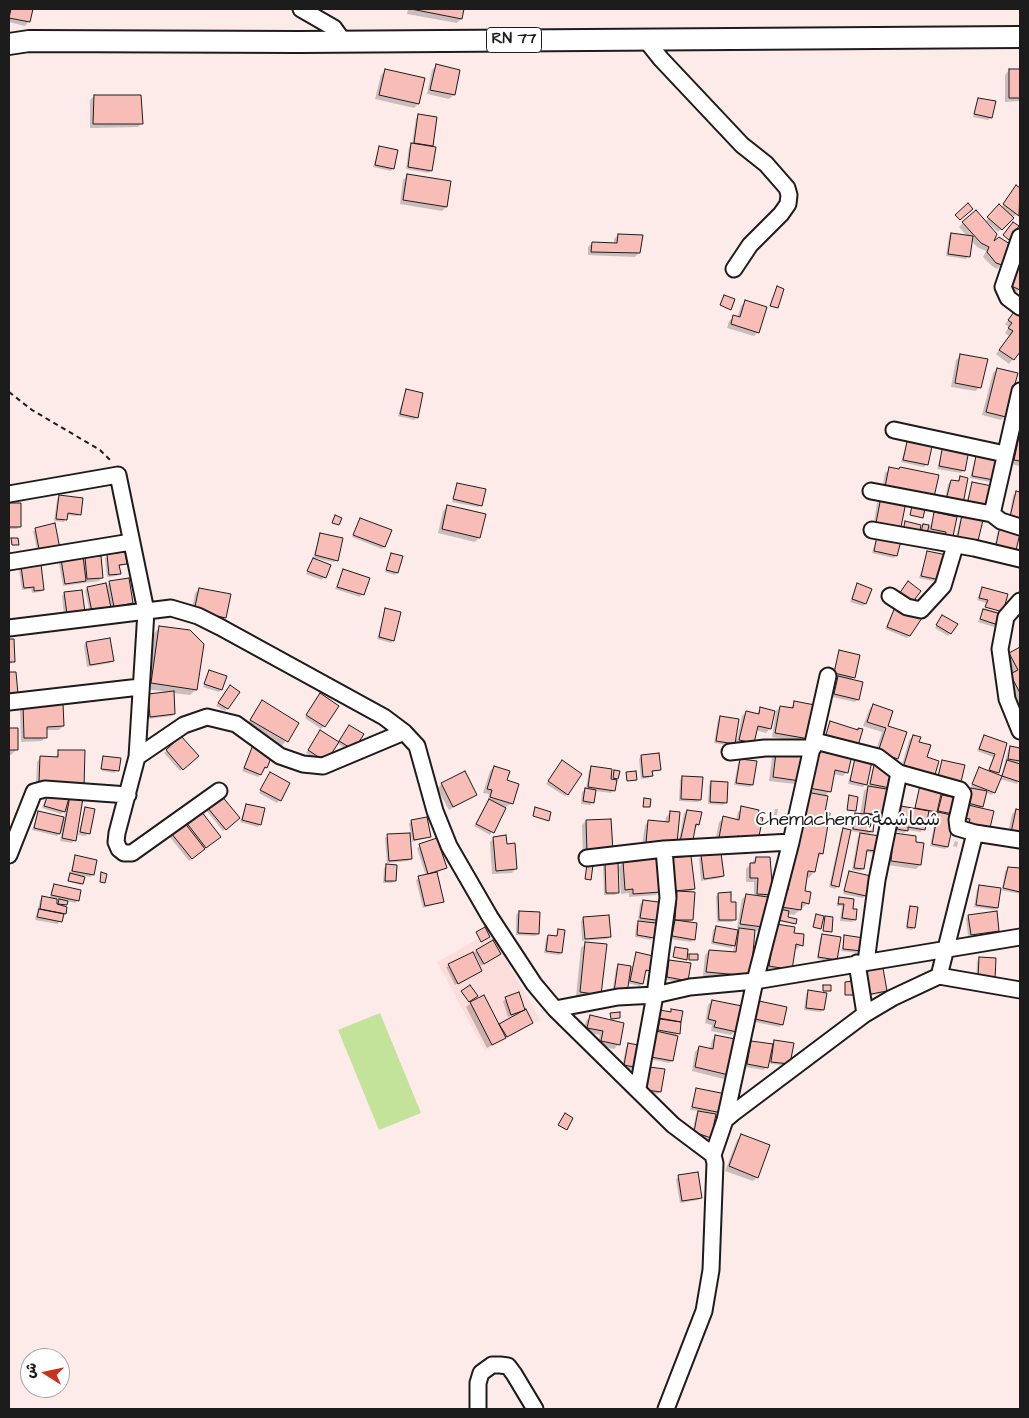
<!DOCTYPE html>
<html>
<head>
<meta charset="utf-8">
<style>
  body { margin:0 }
  #map { position:relative; width:1029px; height:1418px; overflow:hidden; background:#fdebea; font-family:"Architects Daughter","Playpen Sans Arabic",sans-serif }
  canvas { display:block }
  .frame { position:absolute; inset:0; border:10px solid #1c1c1c; pointer-events:none }
  .north { position:absolute; left:20px; top:1348px; width:50px; height:50px; box-sizing:border-box; background:#fff; border:1px solid #a4a4a4; border-radius:50%; rotate:280deg; font-size:14px; font-weight:700; line-height:20px; text-align:center; color:#1c1c1c }
  .north::after { content:''; display:block; margin:auto; width:18px; height:22px; background:#c8321e; clip-path:polygon(50% 0,100% 100%,50% 72%,0 100%) }
</style>
</head>
<body>
<div id="map">
<canvas width="1029" height="1418"></canvas>
<div class="frame"></div>
<div class="north">ش</div>
</div>
<script>
const g = document.querySelector('canvas').getContext('2d');
g.lineJoin = 'round';
function paint(path, color) { g.fillStyle = color; g.fill(path, 'evenodd'); }
const poly = rows => new Path2D(rows.map(r => 'M' + r).join(''));
function trace(path, color, width, dash) { g.strokeStyle = color; g.lineWidth = width; g.lineCap = dash ? 'butt' : 'round'; g.setLineDash(dash || []); g.stroke(path); }
function label(font, color, halo, rows, align = 'center') {
  g.font = font + ' "Architects Daughter","Playpen Sans Arabic",sans-serif'; g.lineWidth = 4; g.setLineDash([]); g.textBaseline = 'middle'; g.strokeStyle = halo; g.fillStyle = color; for (const [text, x, y, turn = 0] of rows) {
    g.save(); g.translate(x, y); g.rotate((+turn || 0) * Math.PI / 180); g.textAlign = isNaN(turn) ? turn : align; if (halo) g.strokeText(text, 0, 0); g.fillText(text, 0, 0); g.restore();
  }
}
paint(poly([
  [491,933,540,1020,485,1051,437,962,478,939,481,943,491,937]
]), '#fcdddb');
paint(poly([
  [380,1013,421,1113,379,1130,338,1030]
]), '#c3e29a');
paint(poly([
  [9,9,32,9,29,21,25,26,9,22],
  [408,9,463,9,461,19,457,23,407,14],
  [436,66,454,95,449,99,427,94,432,70],
  [1009,70,1020,71,1020,101,1005,102,1005,75],
  [385,71,418,104,414,108,375,99,381,75],
  [94,96,142,123,138,127,90,128,90,100],
  [978,99,991,118,988,120,973,117],
  [419,116,431,145,429,147,431,170,429,173,406,169,409,147,412,144,416,118],
  [379,147,393,168,391,171,373,167],
  [408,175,446,207,442,211,400,204,403,180],
  [1016,187,1020,190,1020,211,1018,215,1013,216,998,232,986,221,985,222,991,246,1005,261,997,269,992,266,983,257,986,251,977,247,971,240,968,256,966,259,946,256,949,236,951,234,967,236,959,227,963,223,985,222,999,206,1001,208],
  [618,235,639,253,635,257,588,255,588,247,592,243,614,244,614,239],
  [1017,264,1020,266,1020,287,1017,292,1006,287],
  [745,302,758,332,754,336,727,328,729,321,734,317,737,318,741,306],
  [1014,314,1020,319,1020,350,1009,364,996,354,1009,336,1005,333,1009,327,1005,324],
  [960,356,980,387,976,391,951,387,956,360],
  [997,369,1005,416,1001,420,982,415,993,373],
  [406,390,417,417,414,420,398,416],
  [1020,423,1020,466,1010,464],
  [908,438,927,464,924,467,901,462],
  [944,446,963,471,961,473,937,469],
  [977,452,993,480,990,482,970,478],
  [890,468,937,476,882,491,885,473],
  [960,477,967,479,944,503,948,484,951,481,957,482],
  [972,483,983,511,965,507],
  [457,484,481,505,478,507,452,502],
  [1016,493,1020,494,1020,522,1009,519,1013,495],
  [59,496,80,514,77,516,67,515,64,522,54,521,57,499],
  [881,498,900,527,896,531,873,527,877,503],
  [9,504,19,504,19,527,17,529,9,529],
  [447,507,479,538,475,542,438,533,443,511],
  [935,513,951,540,943,541,944,534,927,531,924,525,930,526],
  [963,517,981,521,955,542,960,519],
  [361,519,384,547,382,549,352,537],
  [54,525,38,555,33,531],
  [1001,527,1019,531,993,553,998,530],
  [320,535,337,560,334,562,313,558],
  [877,537,896,555,894,558,872,553],
  [928,552,945,556,937,582,919,578],
  [391,554,397,573,395,575,385,572],
  [107,556,126,564,118,567,119,573,117,576,107,577,105,558],
  [86,558,101,578,99,581,63,586,59,563,62,560,82,562],
  [313,560,329,566,322,580,306,574],
  [22,567,43,590,40,592,32,593,31,589,22,590,19,570],
  [343,571,368,579,360,597,335,589],
  [110,582,132,603,130,606,112,609,111,606,107,610,90,614,85,590,88,588,106,587],
  [857,585,865,604,863,606,850,602],
  [982,588,1002,611,985,606,986,603,977,600],
  [199,589,225,617,221,621,191,615,195,593],
  [64,593,83,611,64,616,62,596],
  [895,608,909,636,907,638,885,629],
  [984,608,1001,613,994,627,978,622],
  [386,609,393,640,391,643,377,639],
  [940,619,950,633,948,636,935,628],
  [160,627,196,690,190,695,173,693,174,714,172,716,148,719,146,697,148,695,168,692,146,689,154,633],
  [109,639,113,661,110,663,87,667,84,646,86,643],
  [13,640,14,661,9,665,9,641],
  [1020,649,1020,703,1019,703,1007,679,1014,674,1005,658],
  [839,652,854,677,851,680,858,699,855,702,832,697,836,680,839,677,832,676],
  [210,672,221,690,219,692,203,687],
  [227,689,227,708,225,711,216,706],
  [318,697,324,726,321,729,305,718],
  [262,701,297,724,282,746,247,724],
  [794,703,808,739,804,743,772,737,776,711,781,707,790,709],
  [24,705,63,726,59,730,46,730,46,737,42,741,21,742,20,710],
  [873,705,886,727,897,758,892,762,874,756,882,732,863,726,869,710],
  [761,709,770,728,766,733,756,730,753,743,736,744,737,741,732,746,714,743,718,720,720,717,737,740,742,716,746,712,756,714],
  [9,729,17,729,17,749,11,755,9,755],
  [347,729,350,752,337,743,323,764,306,753,318,734,338,743],
  [913,736,918,743,929,746,900,772,909,740],
  [984,736,1005,744,995,775,1001,777,1008,750,1010,747,1020,749,1018,765,1020,765,1020,777,1017,784,1000,779,992,795,985,792,982,806,967,829,968,821,963,820,969,792,973,788,971,786,979,769,988,772,993,757,977,751],
  [181,738,197,756,180,771,164,753],
  [863,743,870,745,868,750,860,749],
  [253,746,266,767,258,777,242,771],
  [59,751,83,786,36,785,37,762,41,757,55,758],
  [776,754,799,780,795,784,769,781,772,758],
  [813,754,847,772,843,776,833,774,829,792,824,797,822,853,817,859,814,872,809,878,806,877,803,892,808,903,794,915,787,914,786,918,794,924,778,921],
  [641,756,659,769,651,773,649,778,641,779,639,759],
  [103,757,119,759,115,773,102,771],
  [855,759,865,784,863,787,848,784],
  [740,760,752,785,750,787,734,785,738,763],
  [942,761,956,788,935,784],
  [560,764,567,794,565,796,546,784],
  [874,766,889,787,886,790,884,820,874,818,872,831,868,835,876,851,873,853,866,852,863,869,860,871,852,870,858,836,862,833,851,831,853,816,855,814,860,815,864,791,868,787],
  [494,767,505,781,512,803,506,807,490,835,474,826,488,801,489,794,483,793,490,771],
  [592,767,613,780,614,773,617,779,614,790,611,793,595,791,591,805,581,804,582,792,586,789,589,770],
  [270,774,280,800,277,803,259,793],
  [682,777,700,800,698,802,679,801,680,780],
  [711,782,726,802,723,805,708,804,709,785],
  [442,784,476,795,449,810,437,788],
  [920,787,938,800,942,796,955,799,947,847,945,849,930,846,936,816,939,814,927,813,921,832,907,830,904,833,895,831,899,810,902,807,914,810],
  [47,795,70,797,74,840,72,843,60,841,62,831,57,836,32,830,38,812,64,818,66,809,61,814,42,808],
  [221,797,236,820,223,831,206,810],
  [246,805,260,824,258,827,240,822],
  [742,808,756,818,757,840,715,842,719,822,724,818,736,820,738,812],
  [85,809,94,810,86,836,78,835],
  [775,809,778,809,777,815,774,815],
  [1016,810,1020,811,1020,839,1007,837,1012,814],
  [687,811,698,825,678,845,684,813],
  [670,813,676,842,642,846,645,825,649,821,665,823,666,817],
  [411,821,429,837,412,842,411,834,409,835,411,859,408,861,387,863,385,838,388,836,411,834,409,824],
  [586,821,607,855,583,856,582,825],
  [187,823,217,839,189,861,169,836],
  [843,830,838,886,835,889,829,887,841,832],
  [895,834,920,865,916,869,887,865,891,838],
  [494,838,506,845,516,868,512,873,492,874,490,842],
  [436,840,446,868,436,873,443,902,423,908,416,880,426,876,417,848],
  [955,841,958,842,957,847,953,846],
  [76,856,93,875,90,877,84,876,81,885,67,881],
  [701,857,722,876,720,878,701,881,699,859],
  [756,858,772,894,768,898,762,927,757,931,753,930,745,980,703,976,705,955,709,951,733,953,734,945,731,948,711,944,713,930,716,927,737,932,741,928,737,928,742,899,746,895,754,896,754,882,746,882,746,869],
  [623,862,660,891,656,895,629,897,629,893,621,894,619,867],
  [667,863,694,888,689,893,692,920,689,923,694,939,691,942,670,939,675,894],
  [606,864,618,892,615,895,604,895,603,866],
  [1020,864,1020,894,1000,890,997,908,995,910,974,907,977,889,979,886,1002,890,1005,871,1008,868,1019,870],
  [386,866,395,880,392,883,383,883,384,868],
  [849,872,865,896,863,898,843,894],
  [54,885,78,900,75,903,67,901,58,924,35,920,40,900,43,898,49,899],
  [56,899,60,900,58,906,55,905],
  [719,894,735,919,732,922,717,922,716,896],
  [840,898,852,910,855,920,852,922,840,921,842,906,836,906],
  [643,901,665,904,660,923,655,923,653,937,651,940,635,937,636,925,640,921,638,920,640,904],
  [911,907,914,927,912,930,906,929,908,910],
  [519,912,538,934,535,936,516,935,516,915],
  [969,916,998,930,995,933,968,936,966,918],
  [583,918,610,936,607,939,582,941,581,921],
  [773,929,793,934,801,945,797,949,794,948,786,973,766,970],
  [559,931,561,953,559,955,544,953,546,938,549,936,556,937],
  [822,936,836,959,834,962,817,959,820,938],
  [845,936,861,951,858,953,841,951],
  [586,943,596,998,576,996,581,948],
  [477,951,500,954,481,966,475,954,473,955,481,971,455,985,446,967],
  [636,954,649,971,644,973,642,983,640,986,627,983,612,994,616,968,618,965,632,967],
  [979,958,994,959,976,980,977,961],
  [670,961,690,964,685,982,665,980,667,963],
  [882,970,885,991,883,993,863,997],
  [809,992,823,1010,821,1012,804,1010,806,994],
  [518,994,524,1010,532,1023,487,1048,466,1007,471,1003,498,1026,518,1014,508,1017,503,1001],
  [712,1001,735,1031,731,1035,711,1031,712,1025,705,1023,708,1005],
  [760,1003,782,1024,780,1027,754,1022],
  [660,1011,681,1012,678,1033,675,1036,672,1061,669,1063,649,1059,656,1033,658,1014],
  [590,1017,623,1024,618,1045,614,1049,597,1045,600,1035,583,1032,586,1021],
  [716,1036,738,1041,728,1080,692,1071,695,1052,699,1047,710,1049,712,1040],
  [751,1042,772,1044,774,1042,789,1064,787,1066,767,1063,764,1070,745,1067,749,1045],
  [628,1045,635,1070,622,1068,626,1047],
  [647,1071,660,1091,658,1094,644,1092],
  [696,1090,720,1113,714,1114,707,1140,692,1135,696,1114,699,1111,690,1110],
  [741,1136,757,1177,753,1181,725,1171,737,1140],
  [679,1177,701,1197,698,1200,680,1203,676,1179]
]), '#0003');
const building = poly([
  [11,9,33,9,30,22,9,18,11,9],
  [411,9,464,9,462,19,411,9],
  [436,64,460,70,455,95,430,90,436,64],
  [385,69,425,78,419,104,379,95,385,69],
  [1009,69,1020,69,1020,98,1009,98,1009,69],
  [94,95,141,95,143,124,93,124,94,95],
  [978,98,996,101,992,118,974,114,978,98],
  [418,114,437,117,433,146,414,143,418,114],
  [411,143,436,147,432,171,408,167,411,143],
  [379,146,398,150,394,169,375,165,379,146],
  [407,174,451,181,447,207,403,200,407,174],
  [1016,185,1020,188,1019,216,1003,204,1016,185],
  [968,203,973,209,960,220,955,215,968,203],
  [999,204,1014,218,1002,230,987,217,999,204],
  [976,210,997,234,994,241,999,237,1013,246,1006,262,1002,265,996,263,987,252,989,247,981,243,962,222,976,210],
  [1013,222,1019,226,1009,240,1003,235,1013,222],
  [951,233,973,236,970,257,948,254,951,233],
  [618,234,643,235,640,253,591,252,592,242,617,243,618,234],
  [1016,263,1020,264,1020,290,1007,284,1016,263],
  [777,286,784,289,778,308,770,306,777,286],
  [724,295,735,299,731,310,720,305,724,295],
  [745,300,767,307,759,333,731,324,733,315,740,317,745,300],
  [1014,312,1020,317,1020,352,1014,360,999,350,1013,331,1008,328,1012,323,1008,320,1014,312],
  [960,354,988,359,981,388,955,383,960,354],
  [997,368,1018,373,1006,417,986,412,997,368],
  [406,389,423,393,418,418,400,414,406,389],
  [1020,432,1020,461,1014,460,1020,432],
  [908,437,933,442,928,465,903,460,908,437],
  [943,444,969,450,965,471,939,466,943,444],
  [977,451,999,456,994,480,972,476,977,451],
  [889,467,899,469,900,467,939,475,934,497,885,487,889,467],
  [960,476,968,478,963,504,946,500,951,480,959,481,960,476],
  [972,482,992,486,987,509,967,505,972,482],
  [457,483,486,489,482,506,453,499,457,483],
  [1016,491,1020,492,1020,519,1010,517,1016,491],
  [59,495,83,498,81,515,68,513,67,520,56,519,59,495],
  [881,497,906,502,901,527,876,523,881,497],
  [9,503,21,503,21,527,9,527,9,503],
  [447,505,486,514,480,538,442,529,447,505],
  [912,506,925,509,923,518,910,515,912,506],
  [934,512,957,517,952,541,945,539,946,532,931,529,934,512],
  [335,515,342,518,339,525,332,523,335,515],
  [962,515,983,520,977,545,957,540,962,515],
  [360,518,392,530,385,547,353,535,360,518],
  [905,521,921,525,919,535,903,531,905,521],
  [55,523,60,549,40,554,35,528,55,523],
  [923,524,929,525,927,534,921,532,923,524],
  [1000,526,1020,533,1015,555,995,550,1000,526],
  [320,533,343,538,338,561,315,555,320,533],
  [877,536,901,541,897,556,874,551,877,536],
  [11,538,18,538,19,545,12,545,11,538],
  [927,551,947,555,940,580,921,576,927,551],
  [125,552,127,564,119,565,121,574,109,575,107,554,125,552],
  [391,553,403,556,398,573,386,570,391,553],
  [83,556,86,581,65,584,61,559,83,556],
  [101,556,103,578,87,579,85,557,101,556],
  [313,558,331,565,326,578,307,571,313,558],
  [41,564,44,590,34,591,34,587,24,588,21,566,41,564],
  [343,569,370,578,364,595,337,587,343,569],
  [129,578,133,603,114,607,109,581,129,578],
  [908,581,921,591,912,603,899,594,908,581],
  [106,583,111,608,92,612,87,587,106,583],
  [857,583,872,589,866,604,852,599,857,583],
  [982,587,1008,594,1003,612,985,607,988,600,979,598,982,587],
  [199,588,231,594,226,618,194,611,199,588],
  [82,590,85,612,67,614,64,592,82,590],
  [895,607,922,618,910,636,887,627,895,607],
  [385,608,401,612,394,641,379,637,385,608],
  [983,609,1001,614,998,625,980,619,983,609],
  [942,615,958,624,951,634,936,625,942,615],
  [159,626,190,630,204,644,197,690,151,683,159,626],
  [110,638,114,661,90,665,86,642,110,638],
  [9,639,14,639,15,662,9,662,9,639],
  [1020,647,1020,693,1010,674,1018,670,1009,653,1020,647],
  [839,650,860,655,855,678,834,673,839,650],
  [209,670,227,676,222,690,204,684,209,670],
  [9,672,16,672,18,694,9,695,9,672],
  [838,676,863,682,859,700,834,694,838,676],
  [230,685,240,692,228,709,218,703,230,685],
  [174,691,175,714,150,717,148,694,174,691],
  [320,693,339,706,325,727,306,715,320,693],
  [262,700,299,723,288,742,250,720,262,700],
  [794,701,815,705,809,739,775,733,780,706,793,708,794,701],
  [63,703,64,726,47,727,47,738,24,738,23,704,63,703],
  [873,704,893,711,888,726,907,732,898,759,878,752,886,728,867,722,873,704],
  [760,707,775,711,771,729,758,726,754,743,739,740,746,711,759,714,760,707],
  [720,716,739,719,735,744,716,741,720,716],
  [830,721,858,730,858,728,863,729,857,749,825,738,830,721],
  [349,725,364,734,354,750,339,741,349,725],
  [9,728,18,728,18,750,9,750,9,728],
  [320,730,339,742,326,762,308,750,320,730],
  [913,735,921,737,919,742,931,745,927,757,939,761,934,778,903,768,913,735],
  [984,735,1007,743,999,773,989,770,995,754,979,749,984,735],
  [181,736,199,756,183,770,166,750,181,736],
  [253,745,273,753,267,768,265,767,261,775,244,768,253,745],
  [1010,746,1020,748,1020,761,1008,759,1010,746],
  [817,749,852,755,848,773,835,770,831,792,809,788,817,749],
  [58,750,85,750,84,787,60,786,60,782,39,782,40,756,58,757,58,750],
  [659,753,661,770,652,771,653,776,643,777,641,755,659,753],
  [776,753,803,757,800,781,773,777,776,753],
  [103,756,121,758,119,771,101,769,103,756],
  [855,758,872,761,867,785,850,781,855,758],
  [740,759,757,761,753,785,736,783,740,759],
  [562,760,582,774,568,795,548,781,562,760],
  [942,760,965,765,960,786,937,781,942,760],
  [1007,760,1020,764,1020,782,1002,776,1007,760],
  [874,765,893,769,890,788,870,784,874,765],
  [494,766,510,771,507,780,519,784,513,804,490,797,492,790,487,789,494,766],
  [591,766,612,769,611,779,617,780,615,791,588,787,591,766],
  [979,767,1002,776,995,793,972,784,979,767],
  [614,770,620,771,618,779,613,778,614,770],
  [465,771,477,795,453,807,441,783,465,771],
  [636,771,637,780,627,781,626,772,636,771],
  [270,772,290,783,281,801,260,790,270,772],
  [682,776,703,777,701,800,681,799,682,776],
  [711,781,728,782,727,803,710,802,711,781],
  [920,785,942,790,937,812,915,808,920,785],
  [868,786,893,790,889,816,864,813,868,786],
  [585,788,596,790,594,803,583,801,585,788],
  [971,788,987,791,983,807,968,803,971,788],
  [49,791,69,798,65,812,44,806,49,791],
  [806,792,828,796,825,812,830,813,823,854,819,853,815,872,808,871,805,891,811,892,809,904,802,902,801,910,781,907,784,889,788,890,806,792],
  [221,795,240,818,226,830,207,807,221,795],
  [849,795,858,797,856,811,847,810,849,795],
  [942,795,957,798,953,814,938,811,942,795],
  [70,796,83,798,76,841,62,838,70,796],
  [644,798,651,799,650,807,643,807,644,798],
  [489,799,506,808,494,833,476,824,489,799],
  [246,804,265,808,261,825,242,820,246,804],
  [968,805,994,811,989,832,968,827,970,819,965,818,968,805],
  [741,806,759,810,757,817,763,818,758,840,737,836,736,842,719,838,723,816,739,820,741,806],
  [901,806,929,811,925,830,908,827,908,831,897,829,901,806],
  [85,807,95,809,90,834,80,832,85,807],
  [535,807,551,812,549,821,533,816,535,807],
  [1016,809,1020,810,1020,835,1011,833,1016,809],
  [687,810,702,812,699,825,696,824,692,845,680,842,687,810],
  [38,811,64,817,60,834,34,828,38,811],
  [201,811,221,837,206,848,186,822,201,811],
  [670,811,680,812,677,843,664,841,664,845,646,843,648,820,669,822,670,811],
  [938,812,955,816,948,847,932,844,938,812],
  [855,813,875,815,873,832,853,829,855,813],
  [427,817,431,837,414,840,411,820,427,817],
  [611,819,613,851,587,853,586,820,611,819],
  [184,822,205,849,192,859,171,833,184,822],
  [843,828,851,830,839,887,831,885,843,828],
  [410,833,412,859,389,861,387,834,410,833],
  [860,833,880,836,877,851,867,850,864,869,854,868,860,833],
  [894,833,916,836,916,842,924,843,921,865,891,861,894,833],
  [506,835,507,844,515,843,517,869,496,871,493,837,506,835],
  [437,838,447,868,428,874,419,844,437,838],
  [721,853,724,876,704,879,701,855,721,853],
  [75,855,97,860,94,875,72,871,75,855],
  [691,856,695,889,675,891,671,858,691,856],
  [756,857,770,857,773,895,757,894,758,878,750,878,750,863,755,863,756,857],
  [656,858,661,892,633,894,633,889,625,890,623,861,656,858],
  [618,862,619,893,606,893,605,863,618,862],
  [386,864,397,865,396,881,385,881,386,864],
  [587,864,593,865,591,880,585,879,587,864],
  [1008,867,1020,868,1020,892,1003,888,1008,867],
  [849,871,871,876,866,896,844,891,849,871],
  [101,872,107,874,105,883,100,882,101,872],
  [437,872,444,902,425,906,418,876,437,872],
  [70,873,85,877,83,884,68,881,70,873],
  [54,884,81,890,79,901,51,895,54,884],
  [979,885,1001,888,998,908,976,905,979,885],
  [677,891,695,892,693,920,675,920,677,891],
  [731,892,731,902,736,902,736,920,719,920,718,893,731,892],
  [746,894,768,897,763,927,740,924,746,894],
  [42,896,57,899,57,904,67,907,66,914,40,909,42,896],
  [839,897,854,899,853,909,857,909,856,920,842,918,844,904,838,904,839,897],
  [59,899,68,901,67,905,58,904,59,899],
  [643,900,666,903,663,921,640,918,643,900],
  [910,906,918,907,915,928,907,927,910,906],
  [39,909,64,914,62,922,37,917,39,909],
  [780,909,789,911,788,917,797,919,796,924,778,920,780,909],
  [519,911,540,912,539,934,518,933,519,911],
  [997,911,999,931,971,935,968,915,997,911],
  [816,914,824,916,821,929,813,927,816,914],
  [609,915,611,937,585,939,583,917,609,915],
  [825,916,833,917,832,932,823,931,825,916],
  [675,920,697,923,695,940,672,936,675,920],
  [638,921,656,923,654,938,637,935,638,921],
  [776,924,795,927,794,933,804,934,803,946,796,944,792,970,769,966,776,924],
  [716,926,738,930,735,946,713,942,716,926],
  [485,927,490,937,481,942,476,932,485,927],
  [739,928,755,930,751,976,706,972,709,950,736,952,739,928],
  [558,929,565,930,562,953,546,951,548,935,557,936,558,929],
  [822,934,841,937,837,960,818,957,822,934],
  [844,935,864,938,862,951,843,949,844,935],
  [493,940,501,954,484,964,476,950,493,940],
  [585,942,607,944,601,995,580,992,585,942],
  [675,947,688,949,687,960,673,957,675,947],
  [473,952,482,971,458,984,448,964,473,952],
  [636,952,653,956,651,971,646,970,643,984,630,981,636,952],
  [689,954,698,954,698,960,689,960,689,954],
  [979,957,996,958,995,979,978,978,979,957],
  [669,960,691,963,688,981,667,977,669,960],
  [618,964,631,966,627,994,614,992,618,964],
  [883,968,887,991,866,995,861,972,883,968],
  [853,981,854,995,845,995,845,982,853,981],
  [470,985,478,996,469,1002,461,991,470,985],
  [823,985,831,985,831,991,823,991,823,985],
  [808,990,827,993,824,1010,806,1008,808,990],
  [519,992,525,1010,511,1015,505,997,519,992],
  [484,995,506,1038,492,1045,470,1002,484,995],
  [712,1000,742,1006,737,1032,714,1027,716,1021,708,1019,712,1000],
  [759,1001,787,1007,783,1025,755,1019,759,1001],
  [526,1009,533,1023,507,1037,499,1024,526,1009],
  [671,1009,683,1011,681,1022,659,1018,660,1010,671,1012,671,1009],
  [620,1012,620,1018,611,1019,610,1013,620,1012],
  [590,1015,624,1023,620,1045,601,1041,603,1031,587,1028,590,1015],
  [660,1019,681,1022,680,1034,658,1030,660,1019],
  [656,1031,678,1036,673,1061,651,1057,656,1031],
  [715,1035,740,1040,733,1076,695,1067,699,1046,713,1049,715,1035],
  [774,1040,794,1043,790,1064,771,1062,774,1040],
  [751,1041,773,1044,768,1068,747,1064,751,1041],
  [628,1043,643,1046,639,1068,624,1065,628,1043],
  [649,1067,665,1069,661,1092,646,1090,649,1067],
  [696,1088,726,1094,722,1113,692,1107,696,1088],
  [698,1111,716,1114,711,1138,694,1132,698,1111],
  [565,1113,573,1118,567,1130,558,1125,565,1113],
  [741,1134,770,1145,758,1178,729,1166,741,1134],
  [698,1172,702,1198,682,1201,678,1175,698,1172]
]);
paint(building, '#f9bdb8');
trace(building, '#1c1c1c', 1);
const minor = poly([
  [301,9,334,28,344,42],
  [645,39,661,59,742,145,766,164,787,188,789,195,788,204,781,214,750,245,734,269],
  [1020,237,1003,287,1008,298,1020,307],
  [894,430,1005,454],
  [871,491,992,514,1001,521,1020,527],
  [9,494,118,475,146,611,137,757,117,833,116,842,119,849,124,853,132,853,219,791],
  [992,514,1020,391],
  [872,530,974,548,1020,559],
  [9,562,131,542],
  [890,596,907,607,921,610,943,586,955,546],
  [1020,601,1006,617,1000,649,1007,699,1020,731],
  [9,628,171,608,198,616,220,627,384,717,404,732,417,746,435,811,449,846,490,917,534,984,555,1009,673,1125,713,1155,725,1120,732,1114,865,1014,892,998,939,976,975,833],
  [9,702,140,687],
  [815,741,878,757,899,773,960,790,963,794,957,820,958,828,975,833,1020,840],
  [730,752,765,748,813,748],
  [137,757,184,725,207,717,236,724,280,756,303,764,323,766,404,732],
  [9,855,34,792,45,789,128,795],
  [587,858,664,849,791,842],
  [866,962,877,880,899,773],
  [857,963,865,1014],
  [939,976,1020,990],
  [555,1009,618,997,655,995,690,987,755,981,1020,937],
  [638,1088,655,995,668,898,664,849],
  [725,1120,755,981,791,842,828,676],
  [478,1409,478,1383,481,1373,492,1365,500,1365,508,1366,514,1374,535,1409],
  [666,1409,704,1311,711,1270,715,1163,713,1155]
]);
const major = poly([
  [9,44,29,41,299,42,1020,37]
]);
trace(minor, '#1c1c1c', 19);
trace(major, '#1c1c1c', 24);
trace(poly([
  [9,392,32,410,100,450,112,462]
]), '#1c1c1c', 2, [5, 4]);
trace(minor, '#fff', 15);
trace(major, '#fff', 20);
for (const [x, y, w] of [
  [514,40,55]
]) { const box = new Path2D(); box.roundRect(x - w / 2, y - 12.5, w, 25, 4); g.fillStyle = '#fff'; g.fill(box); trace(box, '#1c1c1c', 1); }
label('bold 15px', '#1c1c1c', null, [
  ["RN 77",514,40]
]);
label('19px', '#1c1c1c', '#fff', [
  ["Chemachema;شماشمة",848,821]
]);
</script>
</body>
</html>
